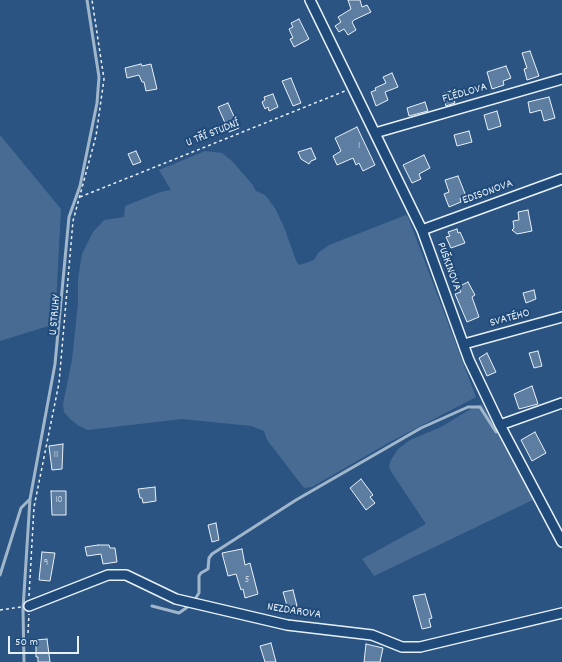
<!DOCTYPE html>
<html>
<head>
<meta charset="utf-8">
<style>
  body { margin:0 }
  #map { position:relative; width:562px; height:662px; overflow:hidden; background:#2b5482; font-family:Dekko,sans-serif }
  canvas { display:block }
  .scale { position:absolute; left:8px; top:636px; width:71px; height:18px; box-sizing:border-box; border:2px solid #e8f1f8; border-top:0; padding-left:5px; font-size:12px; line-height:14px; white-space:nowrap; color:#e8f1f8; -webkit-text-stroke:3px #1f4a7a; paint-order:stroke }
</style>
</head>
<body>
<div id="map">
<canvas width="562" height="662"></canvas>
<div class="scale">50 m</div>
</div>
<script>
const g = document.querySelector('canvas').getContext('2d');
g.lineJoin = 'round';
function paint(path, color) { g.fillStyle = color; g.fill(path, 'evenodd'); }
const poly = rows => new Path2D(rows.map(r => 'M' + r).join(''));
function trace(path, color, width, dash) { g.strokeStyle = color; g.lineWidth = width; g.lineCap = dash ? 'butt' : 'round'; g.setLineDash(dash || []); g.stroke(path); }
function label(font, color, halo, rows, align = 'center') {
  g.font = font + ' Dekko,sans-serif'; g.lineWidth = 4; g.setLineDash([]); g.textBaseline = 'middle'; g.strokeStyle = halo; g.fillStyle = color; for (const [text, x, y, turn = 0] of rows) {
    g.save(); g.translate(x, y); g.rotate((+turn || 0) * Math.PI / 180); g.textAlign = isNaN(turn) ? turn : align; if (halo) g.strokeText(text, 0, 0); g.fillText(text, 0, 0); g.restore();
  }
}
paint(poly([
  [0,135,61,209,55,324,0,341],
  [205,151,222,153,232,161,252,184,256,191,265,195,275,208,284,227,297,263,300,265,314,260,318,253,329,245,406,215,408,217,476,397,390,442,312,487,304,488,267,440,264,431,251,426,182,419,88,430,79,426,70,419,64,412,63,404,72,360,78,303,78,279,82,254,93,232,104,220,124,217,125,206,160,192,171,190,159,170],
  [482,404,535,499,374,576,362,559,426,524,390,470,389,465,391,460,398,449,410,440,441,427,474,407]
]), '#476b93');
trace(poly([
  [0,575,21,508,29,500],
  [195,599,199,593,199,576,201,573,208,569,209,558,212,554,296,500,421,428,468,407,480,407,496,432],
  [152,606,179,613,189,606],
  [24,662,23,609,30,499,55,364,69,217,80,186,97,103,99,77,87,0]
]), '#a0b6cb', 3);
const building = poly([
  [348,0,360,0,362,7,367,5,371,12,354,20,352,22,356,30,348,35,344,29,339,32,335,26,341,22,338,17,351,9,348,0],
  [299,19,309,39,294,47,290,39,293,38,289,29,293,27,291,23,299,19],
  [530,51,539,76,527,80,524,69,527,68,522,53,530,51],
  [141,64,142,66,151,64,157,89,146,91,144,82,142,82,139,75,127,78,125,68,141,64],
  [506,66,511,78,503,81,504,85,492,89,487,72,506,66],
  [392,73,398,87,385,92,388,100,376,106,371,92,376,90,375,88,386,83,383,77,392,73],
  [291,78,301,103,293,106,282,81,291,78],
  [451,91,455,103,446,106,442,94,451,91],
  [273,94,278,107,269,111,268,107,265,109,262,102,265,100,264,97,273,94],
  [549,97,555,118,544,121,541,110,530,113,528,102,549,97],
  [425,102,428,111,409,116,407,108,425,102],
  [228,103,239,128,229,132,218,107,228,103],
  [497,111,501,126,488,130,484,115,497,111],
  [357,127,375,165,363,171,359,163,356,165,353,158,337,165,333,156,341,151,335,138,357,127],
  [469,131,472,142,457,146,454,135,469,131],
  [311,148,316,159,311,161,309,164,301,159,298,152,311,148],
  [136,151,141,162,133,165,128,154,136,151],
  [424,155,430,168,419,174,421,179,412,183,403,165,424,155],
  [458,176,466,196,460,198,461,202,449,207,444,194,449,192,445,180,458,176],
  [528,210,532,231,517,234,512,230,514,228,513,221,519,220,518,212,528,210],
  [457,229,458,233,460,232,465,243,451,248,446,237,450,236,448,232,457,229],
  [468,282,475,295,472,297,479,317,467,322,455,294,461,292,458,287,468,282],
  [534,290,536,299,526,303,523,293,534,290],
  [538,351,542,366,534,368,529,353,538,351],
  [487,353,496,372,487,376,479,358,487,353],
  [532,386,538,404,519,409,514,394,532,386],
  [535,432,546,453,532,461,521,440,535,432],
  [63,444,62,469,52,470,49,446,63,444],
  [361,479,373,495,370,497,375,503,366,510,350,488,361,479],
  [155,487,156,501,143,503,142,498,140,498,138,489,155,487],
  [51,491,66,491,66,515,52,515,51,491],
  [216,523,219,540,212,542,208,525,216,523],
  [98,545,109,545,110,548,115,548,117,562,103,564,101,554,87,556,85,547,98,545],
  [242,549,245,565,250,563,258,594,245,598,243,589,241,590,236,574,228,576,222,553,242,549],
  [42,552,55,553,50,581,39,580,42,552],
  [293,590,297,606,288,609,283,592,293,590],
  [425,594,432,618,429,619,431,627,422,629,413,596,425,594],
  [47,639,50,662,38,662,38,657,36,657,36,640,47,639],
  [271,643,276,662,265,662,260,646,271,643],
  [366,644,383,648,380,662,364,662,366,644]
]);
paint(building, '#5d7da1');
trace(building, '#e8f1f8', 1);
const street = poly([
  [310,0,422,230,469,360,500,425,562,542],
  [375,133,562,79],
  [422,230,562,179],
  [464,344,562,317],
  [500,425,562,403],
  [29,606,108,575,126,575,176,599,287,625,372,635,402,647,420,647,562,613]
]);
trace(street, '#e8f1f8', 12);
trace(poly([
  [80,197,345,91],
  [29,596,34,507,59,383,73,221,96,136,104,79,92,0],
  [0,610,21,607],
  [28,633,29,614]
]), '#e8f1f8', 1.5, [3, 3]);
trace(street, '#1f4a7a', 9);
label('10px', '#c5d4e2', null, [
  ["1",359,147],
  ["11",56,456],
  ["10",59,501],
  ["9",46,564],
  ["5",247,581]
]);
label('12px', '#e8f1f8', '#1f4a7a', [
  ["FLÉDLOVA",465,94,-16],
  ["U TŘÍ STUDNÍ",213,134,-22],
  ["EDISONOVA",488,193,-20],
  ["PUŠKINOVA",448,267,70],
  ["U STRUHY",56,315,-85],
  ["SVATÉHO",510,319,-15],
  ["NEZDAROVA",294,612,9]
]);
</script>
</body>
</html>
